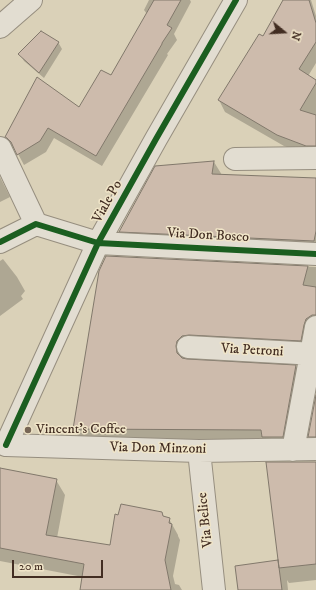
<!DOCTYPE html>
<html>
<head>
<meta charset="utf-8">
<style>
  body { margin:0 }
  #map { position:relative; width:316px; height:590px; overflow:hidden; background:#dad1b8; font-family:"IM FELL DW Pica",serif }
  canvas { display:block }
  .north { position:absolute; left:264px; top:12px; width:40px; height:40px; -webkit-text-stroke:3px #f0e5c8; paint-order:stroke; rotate:108deg; font-size:11px; font-weight:700; line-height:16px; text-align:center; color:#422d22 }
  .north::after { content:''; display:block; margin:auto; width:14px; height:18px; background:#422d22; clip-path:polygon(50% 0,100% 100%,50% 72%,0 100%) }
  .scale { position:absolute; left:12px; top:560px; width:91px; height:18px; box-sizing:border-box; border:2px solid #422d22; border-top:0; padding-left:5px; font-size:12px; line-height:14px; white-space:nowrap; color:#422d22; -webkit-text-stroke:3px #f0e5c8; paint-order:stroke }
</style>
</head>
<body>
<div id="map">
<canvas width="316" height="590"></canvas>
<div class="north">N</div>
<div class="scale">20 m</div>
</div>
<script>
const g = document.querySelector('canvas').getContext('2d');
g.lineJoin = 'round';
function paint(path, color) { g.fillStyle = color; g.fill(path, 'evenodd'); }
const poly = rows => new Path2D(rows.map(r => 'M' + r).join(''));
function trace(path, color, width, dash) { g.strokeStyle = color; g.lineWidth = width; g.lineCap = dash ? 'butt' : 'round'; g.setLineDash(dash || []); g.stroke(path); }
function label(font, color, halo, rows, align = 'center') {
  g.font = font + ' "IM FELL DW Pica",serif'; g.lineWidth = 3; g.setLineDash([]); g.textBaseline = 'middle'; g.strokeStyle = halo; g.fillStyle = color; for (const [text, x, y, turn = 0] of rows) {
    g.save(); g.translate(x, y); g.rotate((+turn || 0) * Math.PI / 180); g.textAlign = isNaN(turn) ? turn : align; if (halo) g.strokeText(text, 0, 0); g.fillText(text, 0, 0); g.restore();
  }
}
paint(poly([
  [149,0,190,0,191,2,174,34,177,40,167,54,168,55,102,166,54,138,46,152,24,165,16,150,12,148,6,137,79,108,111,76,147,14,144,10],
  [283,0,311,0,316,16,316,63,302,86,316,79,316,156,313,156,284,146,225,112,219,100,264,38,283,2],
  [58,42,62,49,44,78,24,61,20,54],
  [214,162,222,175,316,179,316,256,128,246,120,232],
  [0,177,10,197,0,202],
  [106,257,316,267,316,333,309,355,186,356,184,360,296,366,304,381,292,444,83,444,74,429],
  [3,259,17,277,25,291,21,296,23,299,0,316,0,261],
  [0,475,56,480,65,495,57,538,111,546,161,512,164,518,169,519,178,535,178,536,180,540,173,576,175,584,179,585,182,590,81,590,83,577,0,561],
  [316,475,316,580,289,583,287,580,288,590,239,590,280,564]
]), '#0003');
const building = poly([
  [154,0,181,0,167,25,172,28,162,43,162,44,96,156,48,128,40,141,17,155,11,142,7,138,5,137,37,77,79,107,101,70,111,75,154,0],
  [283,0,309,0,316,23,316,42,299,69,316,80,316,83,300,110,316,115,316,146,306,146,277,135,218,100,259,34,263,36,283,0],
  [41,31,59,42,39,73,18,54,41,31],
  [214,161,212,174,316,178,316,231,314,241,119,232,155,166,214,161],
  [106,256,308,266,303,285,316,287,316,315,312,315,306,319,304,325,301,341,189,335,182,336,177,341,176,346,177,353,182,358,187,359,296,365,283,437,262,437,261,430,73,429,99,271,106,256],
  [316,395,316,437,308,437,316,395],
  [266,462,316,462,316,564,279,568,266,462],
  [0,468,57,479,46,535,110,545,115,514,118,515,121,504,162,512,163,516,170,518,169,523,172,524,165,560,171,590,80,590,84,564,0,548,0,468],
  [278,560,282,590,238,590,235,566,278,560]
]);
paint(building, '#cdbbac');
trace(building, '#81786b', 1);
const minor = poly([
  [0,27,31,0],
  [0,148,36,224],
  [235,159,316,158],
  [0,242,36,224,98,243,316,254],
  [188,347,316,354],
  [0,443,6,445,199,451,316,449],
  [6,445,98,243,156,139,236,0],
  [293,450,316,327],
  [199,451,214,590]
]);
trace(minor, '#968e7f', 24);
trace(minor, '#e2ddd1', 22);
trace(poly([
  [0,242,36,224,98,243,316,254],
  [6,445,98,243,156,139,236,0]
]), '#1b5e20', 6);
for (const [x, y, r, color] of [
  [28,430,4,"#776656"]
]) { const dot = new Path2D(); dot.arc(x, y, r, 0, 2 * Math.PI); g.fillStyle = color; g.fill(dot); trace(dot, '#f0e5c8', 1.5); }
label('14px', '#422d22', '#f0e5c8', [
  ["Viale Po",108,202,-61],
  ["Via Don Bosco",208,236,3],
  ["Via Petroni",252,351,3],
  ["Via Don Minzoni",158,449,1],
  ["Via Belice",206,520,-96]
]);
label('14px', '#422d22', '#f0e5c8', [
  ["Vincent's Coffee",36,430]
], 'left');
</script>
</body>
</html>
